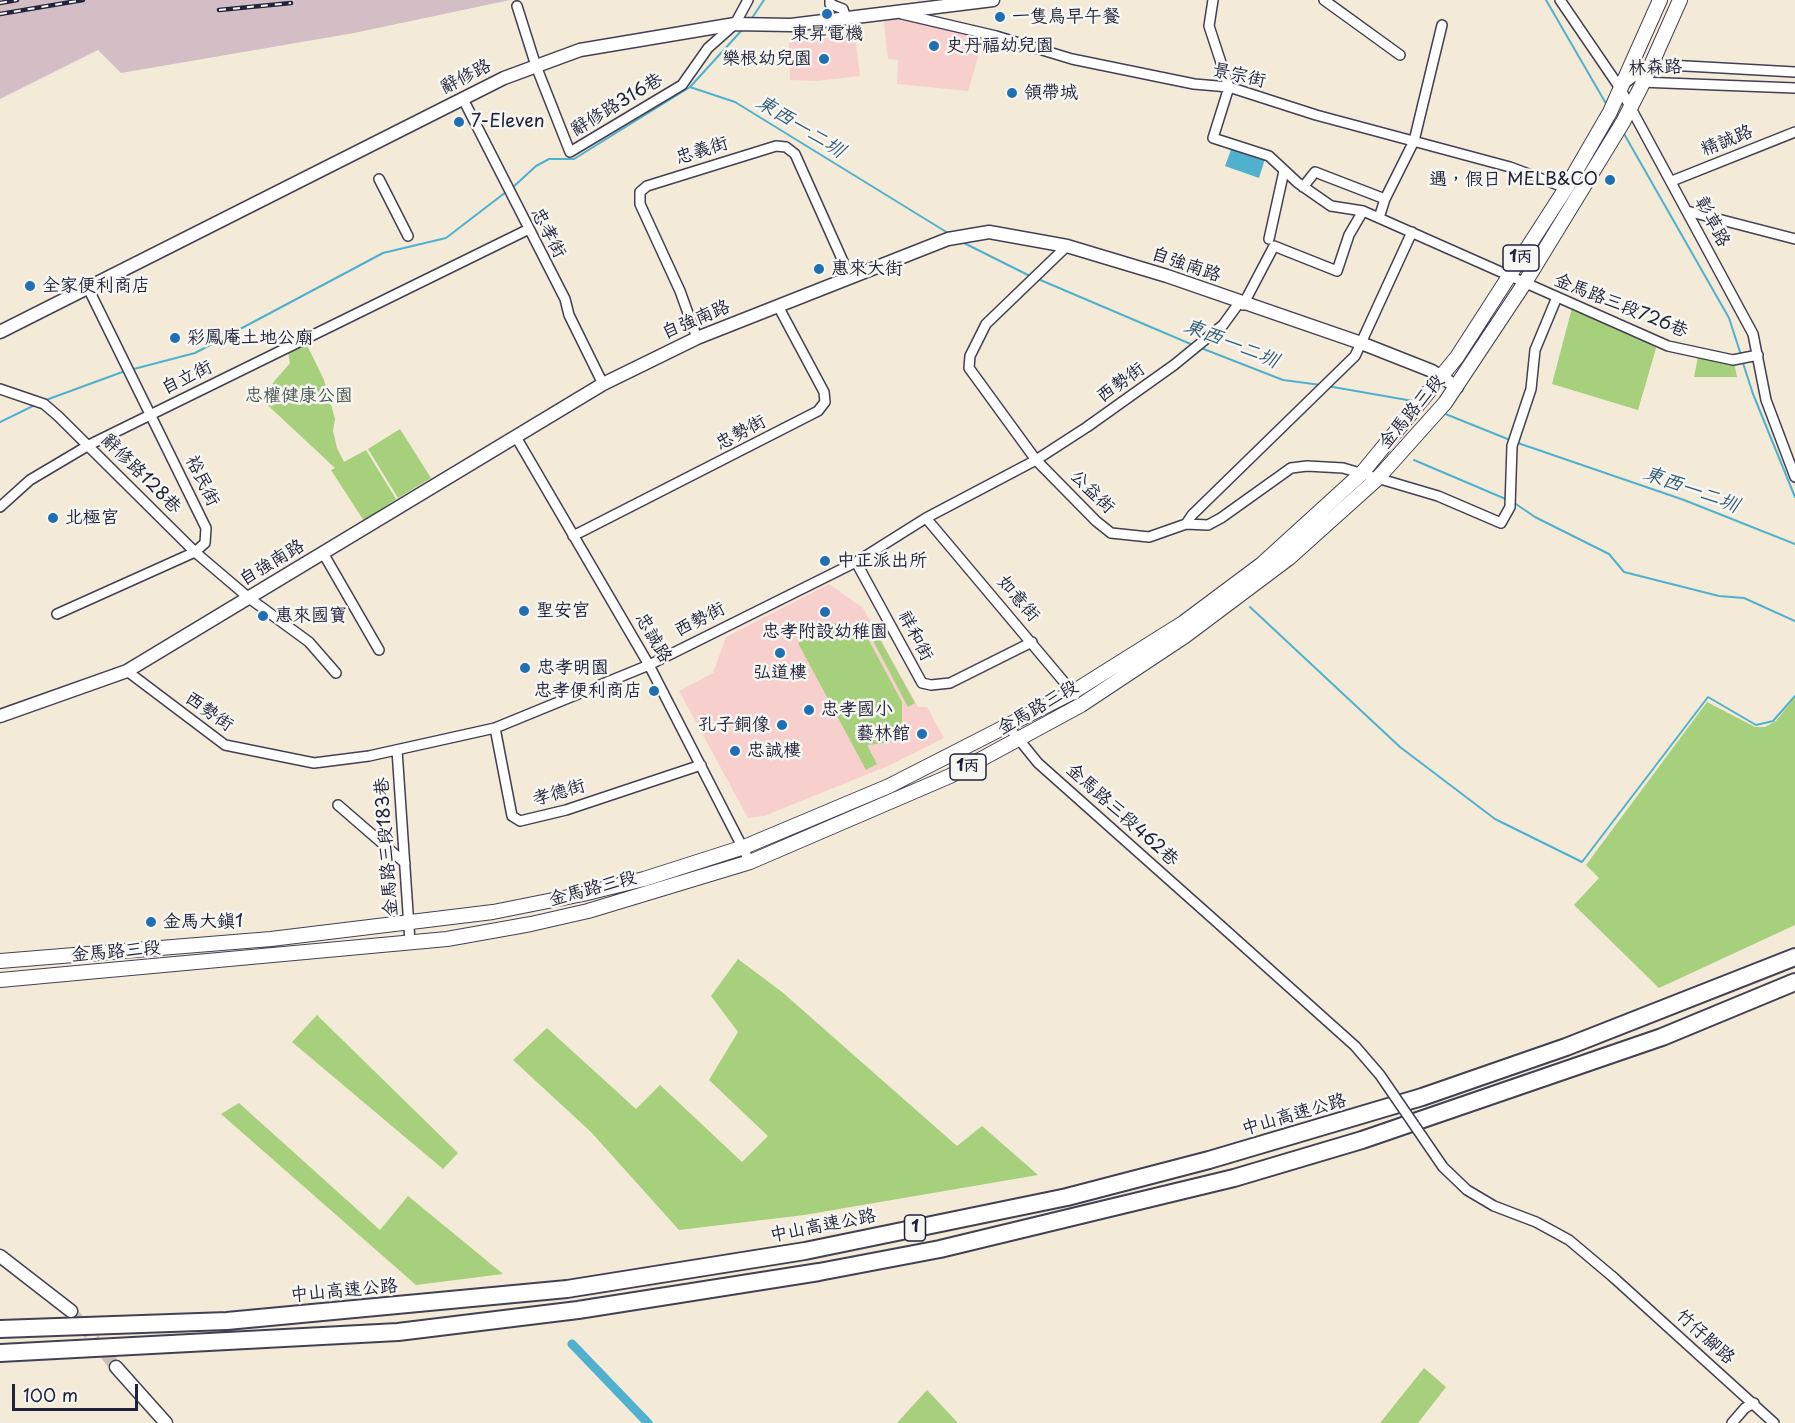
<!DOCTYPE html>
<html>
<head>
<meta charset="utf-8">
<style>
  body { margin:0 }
  #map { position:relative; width:1795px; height:1423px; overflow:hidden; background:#f4ead8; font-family:"Playpen Sans",sans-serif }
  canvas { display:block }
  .scale { position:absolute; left:12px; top:1384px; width:126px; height:27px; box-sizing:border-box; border:3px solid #22223b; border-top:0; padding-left:8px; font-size:18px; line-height:21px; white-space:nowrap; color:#22223b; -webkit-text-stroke:4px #f6f6f2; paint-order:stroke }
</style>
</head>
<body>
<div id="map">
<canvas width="1795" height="1423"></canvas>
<div class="scale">100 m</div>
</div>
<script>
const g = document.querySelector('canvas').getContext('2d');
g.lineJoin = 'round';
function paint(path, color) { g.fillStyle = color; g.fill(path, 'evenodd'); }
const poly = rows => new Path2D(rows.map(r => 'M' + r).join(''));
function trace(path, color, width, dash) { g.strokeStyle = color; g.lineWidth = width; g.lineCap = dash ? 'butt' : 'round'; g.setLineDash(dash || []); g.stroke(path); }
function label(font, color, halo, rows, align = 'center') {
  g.font = font + ' "Playpen Sans","LXGW WenKai TC",sans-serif'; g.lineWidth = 5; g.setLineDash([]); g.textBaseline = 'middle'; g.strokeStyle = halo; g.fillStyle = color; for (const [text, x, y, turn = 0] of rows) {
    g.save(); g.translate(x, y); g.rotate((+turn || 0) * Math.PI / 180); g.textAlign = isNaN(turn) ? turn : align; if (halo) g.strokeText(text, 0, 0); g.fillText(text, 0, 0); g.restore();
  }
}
paint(poly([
  [883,16,905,16,985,34,968,91,897,84,898,60,888,59],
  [855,36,860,76,816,81,790,80,789,41],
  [829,584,863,608,918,707,927,707,944,738,888,766,764,816,748,818,679,691,713,673,726,637]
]), '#f7d0ce');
paint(poly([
  [0,0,510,0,354,33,121,73,98,50,0,99]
]), '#d2bec4');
paint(poly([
  [1572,308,1657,345,1638,410,1552,384],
  [307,345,324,380,335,419,333,431,337,448,344,462,366,450,396,499,364,521,331,470,335,468,260,398,290,363,288,352],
  [1698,357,1734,362,1737,377,1694,377],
  [400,429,431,478,398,498,368,449],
  [834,623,857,627,867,637,902,702,902,722,892,738,884,743,867,745,877,764,866,770,798,643,809,637,812,641,824,627],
  [876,632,915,703,908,707,870,635],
  [1795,697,1795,925,1659,988,1574,905,1599,878,1586,865,1707,702,1755,727,1765,727,1776,721],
  [738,959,782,992,957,1146,982,1126,1038,1175,804,1215,679,1230,591,1132,513,1060,547,1028,636,1109,660,1085,742,1162,768,1136,709,1080,738,1032,711,996],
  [317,1015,458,1153,443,1169,292,1042],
  [239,1103,380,1230,408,1196,503,1274,416,1285,221,1114],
  [1424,1368,1446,1387,1418,1423,1380,1423],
  [927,1390,958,1423,897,1423]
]), '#a6d07c');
paint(poly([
  [1232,147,1265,159,1259,178,1225,166]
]), '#4fb1ce');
trace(poly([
  [1546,0,1608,107],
  [750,21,764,0],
  [690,87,735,102,948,233],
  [1623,132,1729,318,1741,355],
  [511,189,536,166,549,159,574,159,690,87,742,30],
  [960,241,1030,276],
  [1038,279,1193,345],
  [1201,348,1283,380,1321,385],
  [1742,360,1753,394,1795,497],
  [130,370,195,353,383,253,446,238,506,192],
  [1327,386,1413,401],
  [46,400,125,371],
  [1443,413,1510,440],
  [0,422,35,405],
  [1515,442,1684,500,1795,544],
  [1414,460,1508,500],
  [1513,502,1535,517,1609,554,1624,572,1719,596,1744,598,1795,621],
  [1250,607,1400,747,1495,819,1582,862,1708,697,1756,725,1773,721,1795,696]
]), '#4fb1ce', 2);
trace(poly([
  [572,1344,648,1423]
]), '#4fb1ce', 9);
trace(poly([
  [71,1311,116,1367]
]), '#cac2b9', 12, [12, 6]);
const street = poly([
  [1213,0,1209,26,1229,87,1213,138,1269,156,1298,183,1331,206,1363,211,1379,218,1668,346,1733,360,1758,355],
  [1324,0,1400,55],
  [1560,0,1620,88,1753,334,1766,400,1795,477],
  [830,1,830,4,843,9,846,19],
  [517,6,536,66,570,152,682,85,708,48,735,24,748,0],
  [902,14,996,36,1072,59,1194,84,1229,87,1316,115,1510,167,1566,188],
  [1640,82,1795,88],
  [1624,84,1650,64,1795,72],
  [463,99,565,299,569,315,603,384],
  [379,179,408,236],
  [1672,181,1795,132],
  [1303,187,1315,172,1385,199],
  [1687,211,1795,239],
  [1379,218,1385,199,1414,141,1442,25],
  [1269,239,1284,171],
  [1067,246,986,324,970,356,969,368,1036,460,1096,521,1111,533,1149,537,1186,524,1192,515,1355,356,1412,232],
  [1243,305,1274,246,1337,271,1349,235,1363,211],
  [697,338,680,291,640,204,640,192,647,186,776,146,786,147,795,154,850,277],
  [0,389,44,404,58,416,195,552,249,598,309,642,336,673],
  [516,437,649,665,750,862],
  [0,507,30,480,89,445,527,230],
  [926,518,1075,695],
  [1186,524,1208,525,1221,518,1291,468,1307,466,1343,468,1438,496,1501,523,1510,507,1512,446,1531,389,1535,350,1557,297],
  [573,536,818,411,825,402,824,392,778,306],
  [323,553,379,650],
  [856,562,922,683,931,685,950,683,1032,642],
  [57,614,195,552,205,543,206,528,88,288],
  [127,671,225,745,314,763,369,756,495,728,649,665,856,562,926,518,1036,460,1087,427,1174,365,1223,325,1239,303],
  [1008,726,1038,763,1220,925],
  [495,728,512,816,520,821,566,810,701,765],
  [397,750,410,942],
  [338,805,405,863],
  [1613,1277,1774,1423],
  [1732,1423,1745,1408,1754,1403]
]);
const secondary = poly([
  [0,332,504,78,580,50,735,24,791,25,993,0],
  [0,716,127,671,603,384,697,338,948,239,989,232,1067,246,1167,276,1361,343,1432,371,1457,387],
  [0,1256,71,1311],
  [116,1367,166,1423]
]);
const primary = poly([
  [0,961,271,939,493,912,583,894,644,879,744,847,889,786,1073,692,1183,623,1262,564,1362,473,1457,357,1566,188,1610,112,1660,0],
  [0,980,447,939,531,924,588,911,750,862,950,776,1081,705,1185,636,1289,558,1377,479,1445,403,1524,284,1623,122,1644,81,1680,0]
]);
const highway = poly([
  [0,1329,227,1321,567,1289,805,1251,1067,1197,1209,1160,1422,1097,1566,1047,1795,957],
  [0,1353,398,1332,578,1310,819,1272,940,1249,1234,1178,1362,1140,1662,1037,1795,982]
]);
trace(street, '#424053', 12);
trace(secondary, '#424053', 15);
trace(primary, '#424053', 16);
trace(highway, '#424053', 20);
trace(street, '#fff', 9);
trace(secondary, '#fff', 12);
trace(primary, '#fff', 14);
trace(highway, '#fff', 16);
const rail = poly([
  [0,3,17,0],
  [219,10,291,3],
  [0,14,83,0]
]);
trace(rail, '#22223b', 4.5);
trace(rail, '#f6f6f2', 2, [7]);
const streetBridge = poly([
  [1220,925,1355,1046,1380,1075,1443,1167,1467,1190,1494,1206,1536,1222,1569,1240,1613,1277]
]);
trace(streetBridge, '#424053', 12, []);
trace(streetBridge, '#fff', 9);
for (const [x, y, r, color] of [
  [827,14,6,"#1f6fb2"],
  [1000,17,6,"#1f6fb2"],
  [934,46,6,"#1f6fb2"],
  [824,59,6,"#1f6fb2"],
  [1012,93,6,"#1f6fb2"],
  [459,122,6,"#1f6fb2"],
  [1610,180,6,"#1f6fb2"],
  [819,269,6,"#1f6fb2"],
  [30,286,6,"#1f6fb2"],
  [175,338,6,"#1f6fb2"],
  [53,518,6,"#1f6fb2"],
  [825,561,6,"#1f6fb2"],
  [524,611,6,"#1f6fb2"],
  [825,612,6,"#1f6fb2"],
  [263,616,6,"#1f6fb2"],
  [780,653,6,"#1f6fb2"],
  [525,668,6,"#1f6fb2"],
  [654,691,6,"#1f6fb2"],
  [809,710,6,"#1f6fb2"],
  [782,725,6,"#1f6fb2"],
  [922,734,6,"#1f6fb2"],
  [735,751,6,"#1f6fb2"],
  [151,922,6,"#1f6fb2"]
]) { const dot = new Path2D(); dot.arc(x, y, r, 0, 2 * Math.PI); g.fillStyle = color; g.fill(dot); trace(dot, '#f6f6f2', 2); }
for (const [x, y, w] of [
  [1521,258,36],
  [968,767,36],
  [915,1228,21]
]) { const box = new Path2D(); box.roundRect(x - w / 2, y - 13, w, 26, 4.5); g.fillStyle = '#f6f6f2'; g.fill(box); trace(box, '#22223b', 1.5); }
label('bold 16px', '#22223b', null, [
  ["1丙",1521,258],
  ["1丙",968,767],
  ["1",915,1228]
]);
label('18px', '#22223b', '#f6f6f2', [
  ["一隻鳥早午餐",1012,17],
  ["東昇電機",827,34,"center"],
  ["史丹福幼兒園",946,46],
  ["樂根幼兒園",812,59,"right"],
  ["領帶城",1024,93],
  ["7-Eleven",471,122],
  ["遇，假日 MELB&CO",1598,180,"right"],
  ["惠來大街",831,269],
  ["全家便利商店",42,286],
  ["彩鳳庵土地公廟",187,338],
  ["北極宮",65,518],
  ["中正派出所",837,561],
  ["聖安宮",536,611],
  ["惠來國寶",275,616],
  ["忠孝附設幼稚園",825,632,"center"],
  ["忠孝明園",537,668],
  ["弘道樓",780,673,"center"],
  ["忠孝便利商店",642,691,"right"],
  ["忠孝國小",821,710],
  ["孔子銅像",770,725,"right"],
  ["藝林館",910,734,"right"],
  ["忠誠樓",747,751],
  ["金馬大鎮1",163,922]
], 'left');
label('18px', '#22223b', '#f6f6f2', [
  ["林森路",1655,68,-2],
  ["景宗街",1239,76,13],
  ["辭修路",466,77,-27],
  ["辭修路316巷",617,105,-31],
  ["精誠路",1727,141,-22],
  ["忠義街",702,151,-17],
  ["彰草路",1712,222,62],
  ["忠孝街",548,233,62],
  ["自強南路",1186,265,19],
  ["金馬路三段726巷",1621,306,22],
  ["自強南路",696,320,-23],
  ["自立街",187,378,-26],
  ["西勢街",1121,383,-36],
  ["金馬路三段",1412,412,-50],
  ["忠勢街",741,433,-28],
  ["辭修路128巷",141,474,45],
  ["裕民街",202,481,64],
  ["公益街",1092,492,44],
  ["自強南路",272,563,-31],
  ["如意街",1018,599,49],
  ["西勢街",700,620,-27],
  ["祥和街",915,636,62],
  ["忠誠路",653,638,60],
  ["金馬路三段",1038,708,-30],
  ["西勢街",209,712,35],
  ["孝德街",559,793,-16],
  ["金馬路三段462巷",1122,815,42],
  ["金馬路三段183巷",387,847,-94],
  ["金馬路三段",593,889,-15],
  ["金馬路三段",116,952,-5],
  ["中山高速公路",1294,1115,-16],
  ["中山高速公路",823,1226,-11],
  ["中山高速公路",344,1291,-5],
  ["竹仔腳路",1705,1337,42]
]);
label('18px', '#4a564e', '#f6f6f2', [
  ["忠權健康公園",299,396]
]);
label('italic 20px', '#345b76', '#f6f6f2', [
  ["東西一二圳",800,127,32],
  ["東西一二圳",1231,344,22],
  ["東西一二圳",1691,490,20]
]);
</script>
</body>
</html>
